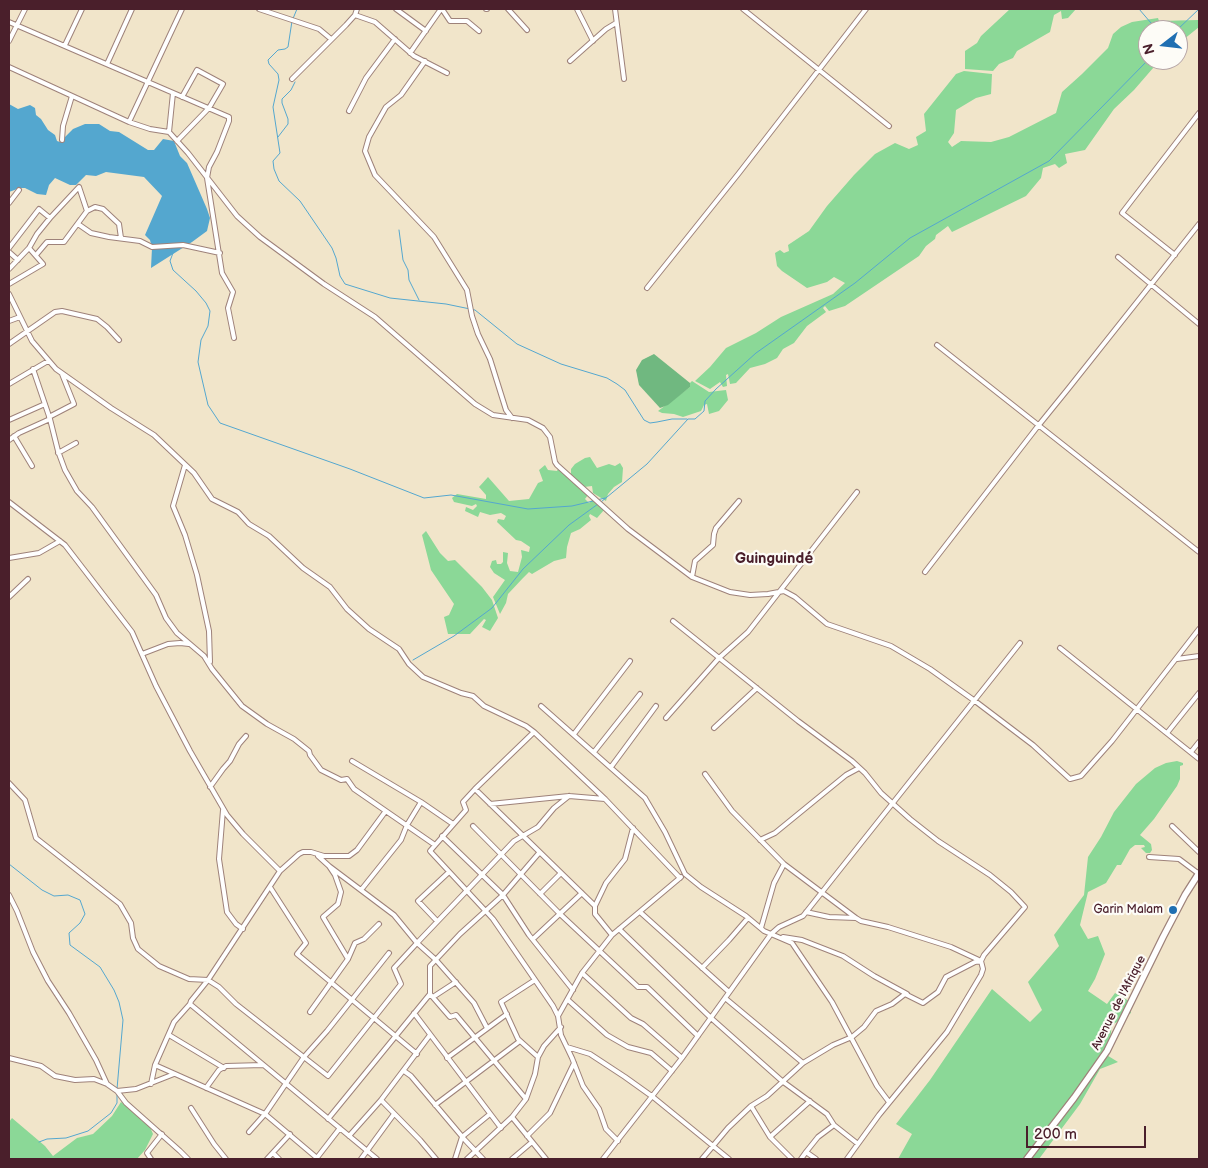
<!DOCTYPE html>
<html>
<head>
<meta charset="utf-8">
<style>
  body { margin:0 }
  #map { position:relative; width:1208px; height:1168px; overflow:hidden; background:#f1e5ca; font-family:"Balsamiq Sans",sans-serif }
  canvas { display:block }
  .frame { position:absolute; inset:0; border:10px solid #4a1f2b; pointer-events:none }
  .north { position:absolute; left:1138px; top:20px; width:50px; height:50px; box-sizing:border-box; background:#fdfcf7; border:1px solid #b5a4a5; border-radius:50%; rotate:254deg; font-size:14px; font-weight:700; line-height:20px; text-align:center; color:#4a1f2b }
  .north::after { content:''; display:block; margin:auto; width:18px; height:22px; background:#1f6fb2; clip-path:polygon(50% 0,100% 100%,50% 72%,0 100%) }
  .scale { position:absolute; left:1026px; top:1126px; width:120px; height:22px; box-sizing:border-box; border:2px solid #4a1f2b; border-top:0; padding-left:6px; font-size:15px; line-height:18px; white-space:nowrap; color:#4a1f2b; -webkit-text-stroke:4px #fdfcf7; paint-order:stroke }
</style>
</head>
<body>
<div id="map">
<canvas width="1208" height="1168"></canvas>
<div class="frame"></div>
<div class="north">N</div>
<div class="scale">200 m</div>
</div>
<script>
const g = document.querySelector('canvas').getContext('2d');
g.lineJoin = 'round';
function paint(path, color) { g.fillStyle = color; g.fill(path, 'evenodd'); }
const poly = rows => new Path2D(rows.map(r => 'M' + r).join(''));
function trace(path, color, width, dash) { g.strokeStyle = color; g.lineWidth = width; g.lineCap = dash ? 'butt' : 'round'; g.setLineDash(dash || []); g.stroke(path); }
function label(font, color, halo, rows, align = 'center') {
  g.font = font + ' "Balsamiq Sans",sans-serif'; g.lineWidth = 4.5; g.setLineDash([]); g.textBaseline = 'middle'; g.strokeStyle = halo; g.fillStyle = color; for (const [text, x, y, turn = 0] of rows) {
    g.save(); g.translate(x, y); g.rotate((+turn || 0) * Math.PI / 180); g.textAlign = isNaN(turn) ? turn : align; if (halo) g.strokeText(text, 0, 0); g.fillText(text, 0, 0); g.restore();
  }
}
paint(poly([
  [1010,9,1076,9,1068,18,1062,19,1061,11,1054,15,1050,32,1017,51,1013,58,999,64,993,71,965,69,965,51,977,43,981,36],
  [1158,18,1159,21,1198,20,1199,22,1199,27,1178,44,1178,30,1148,30,1148,60,1160,60,1134,90,1114,109,1085,150,1065,154,1067,163,1059,168,1055,164,1043,168,1041,178,1026,196,952,232,948,226,936,235,935,239,926,246,919,256,845,306,829,311,825,306,823,308,826,312,807,326,794,343,783,349,777,358,765,364,750,368,736,383,730,384,728,374,726,375,727,386,723,387,720,382,710,389,695,381,710,367,726,348,756,333,781,317,833,294,845,283,834,277,827,282,807,288,782,271,777,266,775,253,780,250,784,253,789,251,788,245,809,231,827,206,854,175,875,154,895,143,909,149,918,145,916,137,926,131,924,114,956,74,964,71,992,74,991,94,976,98,956,110,954,133,948,142,952,147,961,141,991,142,1009,137,1056,113,1062,92,1082,74,1108,48,1113,34,1121,27,1132,22],
  [692,381,709,392,726,390,728,400,719,411,709,414,707,404,704,405,701,411,683,417,674,414,662,413,658,411,690,387,690,383],
  [590,457,597,468,609,464,615,466,620,463,623,468,622,482,614,487,608,494,606,501,593,493,592,486,584,487,571,475,571,469,575,464,585,458],
  [545,465,548,470,557,471,558,469,588,495,585,499,589,503,593,499,604,510,597,518,590,514,589,516,591,520,580,529,571,533,567,547,566,558,554,561,532,574,529,572,523,578,508,594,506,603,500,614,493,597,505,580,494,573,490,567,492,561,496,560,497,564,501,564,503,562,503,552,508,553,507,563,510,571,518,572,522,557,521,550,529,552,530,547,521,541,516,540,497,522,498,519,504,520,506,516,501,513,490,515,480,512,478,517,465,511,466,507,473,510,477,506,476,504,472,506,454,502,452,498,457,494,486,499,486,495,479,487,488,477,509,501,529,499,538,483,543,481,539,470],
  [426,531,440,553,448,561,455,560,482,587,492,600,498,618,490,631,482,627,486,620,484,619,470,634,448,634,444,617,449,615,454,604,431,570,422,535],
  [1177,761,1183,763,1183,765,1180,766,1180,779,1177,786,1154,819,1140,835,1151,844,1152,850,1150,853,1146,853,1141,848,1145,847,1144,845,1135,845,1130,849,1121,865,1117,865,1106,883,1088,892,1080,925,1088,939,1098,936,1105,954,1095,979,1088,991,1107,1004,1115,993,1129,1001,1131,1013,1112,1025,1110,1040,1105,1054,1118,1062,1100,1069,1080,1104,1039,1159,898,1159,912,1134,896,1124,930,1080,992,989,1030,1022,1042,1010,1028,982,1059,946,1054,935,1084,895,1088,857,1101,837,1114,812,1136,784,1155,768,1166,763],
  [121,1102,137,1114,141,1120,150,1127,153,1134,145,1150,137,1159,9,1159,9,1122,12,1118,45,1146,53,1156,77,1138,93,1134,112,1116]
]), '#8bd897');
paint(poly([
  [654,354,690,383,690,387,668,405,660,408,639,385,636,370,642,360]
]), '#70b880');
paint(poly([
  [9,104,18,109,30,105,35,108,36,115,41,119,48,130,55,135,57,141,60,142,73,129,85,124,99,124,110,131,119,132,148,150,154,150,163,139,174,141,180,156,187,163,207,209,210,218,207,231,192,242,151,268,152,248,150,240,145,235,162,196,144,177,106,172,96,176,86,175,76,185,70,185,55,178,49,185,46,195,37,194,25,188,20,188,9,192]
]), '#54a7cf');
trace(poly([
  [297,9,292,21,288,47,285,49,278,50,268,60,269,64,278,74,279,80,273,107,280,153,273,161,274,169,279,181,300,201,332,248,336,258,340,276,345,284,390,298,446,304,475,310,517,344,561,364,607,378,617,384,625,390,644,420,650,423,657,422,672,419,687,419],
  [1139,9,1157,30],
  [1177,30,1199,9],
  [278,137,288,124,288,119,282,103,282,99,291,90,295,82],
  [399,230,403,260,408,270,409,280,419,300],
  [173,253,170,261,173,270,196,291,206,303,210,311,208,326,201,340,198,362,208,405,220,423,350,469,424,498,451,495,528,509,572,506,593,501],
  [597,500,605,498],
  [601,502,647,464,688,419,695,419,704,411,705,401,716,389,756,353,855,283,910,238,1049,161,1148,60],
  [413,660,454,636,492,608,523,569,569,525,598,504],
  [9,864,42,890,54,896,68,895,80,900,85,914,80,923,69,933,70,945,100,967,114,990,119,1002,123,1020,117,1089],
  [39,1142,47,1139,66,1138,88,1131,111,1113,117,1103,117,1093]
]), '#54a7cf', 1);
const minor = poly([
  [259,9,319,29,331,39],
  [396,9,426,31],
  [442,9,450,21,467,21,479,31],
  [486,9,487,9],
  [508,9,527,30],
  [577,9,593,41],
  [615,9,624,79],
  [743,9,889,126],
  [355,15,375,22,414,56,447,73],
  [9,22,229,117,229,121,217,152,209,167,207,178,222,273,233,292,228,308,234,338],
  [9,41,25,9],
  [65,45,82,9],
  [410,53,441,9],
  [425,61,401,95,386,107,369,137,365,151,375,175,434,237,467,290,472,316,478,334,490,359,506,410,512,418],
  [570,61,606,29,616,23],
  [107,64,132,9],
  [9,67,129,122,150,129,169,132,188,153,237,216,260,237,324,284,375,317,475,404,493,415,528,420,543,428,550,437,555,462,557,465,628,529,692,577,730,592,750,595,768,594,784,591,795,597,827,624,891,646,930,669,975,701,1033,745,1070,779,1081,776,1112,741,1199,629],
  [292,79,346,25,355,15,357,9],
  [349,111,366,78,395,39],
  [129,122,182,9],
  [169,132,173,93],
  [62,140,63,126,72,96],
  [177,141,209,108,223,84,197,70,182,97],
  [9,203,19,190],
  [78,224,91,233,109,237,140,241,152,247,183,245,220,253],
  [9,248,39,209,50,218],
  [9,252,18,260],
  [36,255,47,242,64,242,87,211,95,207,103,209,119,224,121,238],
  [1175,255,1122,213,1199,113],
  [1118,257,1199,324],
  [9,269,29,248,37,234,50,218,79,187,87,211],
  [9,284,43,264,29,248],
  [647,288,739,173,866,9],
  [9,294,32,341,56,369,111,408,154,435,194,473,212,499,238,512,249,524,269,536,303,568,330,587,347,609,369,629,399,649,409,664,423,677,461,693,473,696,484,706,526,726,534,732,605,799,680,878],
  [9,321,20,317],
  [9,344,55,312,62,311,97,319,107,327,119,340],
  [937,345,1199,552],
  [33,369,50,419,58,451,65,470,77,491,92,507,156,595,166,618,177,633,204,656,212,669,242,706,267,724,294,739,309,751,310,755,321,770,341,780,347,779,354,789,435,845],
  [9,384,48,361],
  [49,417,74,404,62,374],
  [9,420,45,404],
  [14,436,32,466],
  [9,440,19,433,50,419],
  [58,453,76,443],
  [185,465,173,506,185,535,197,575,209,631,210,662],
  [9,502,65,545,132,632,156,686,190,751,227,815,243,834,280,871],
  [9,558,39,553,60,541],
  [925,572,1038,426,1068,389,1199,224],
  [692,577,695,561,713,545,714,534,716,528,739,501],
  [9,597,28,579],
  [673,621,798,721,852,761,865,773,881,793,910,819,938,841,990,875,1011,892,1025,907,984,955,981,961,983,969,981,975,947,1032,879,1115,847,1159],
  [1060,648,1199,759],
  [142,654,168,644,180,643,189,644],
  [1177,659,1199,656],
  [541,706,645,798,665,832,685,874,701,887,746,916,764,931,792,943,832,1002,877,1086,889,1102],
  [666,718,719,658,748,632,857,492],
  [714,728,757,688],
  [534,732,475,789,463,802,466,810,430,851,493,919,553,1006,558,1016,561,1035,572,1058,583,1086,599,1109,606,1129,618,1141],
  [1167,733,1199,693],
  [574,734,630,661],
  [594,752,640,694],
  [1191,752,1199,742],
  [352,761,421,802,453,824],
  [611,767,656,706],
  [705,774,732,811,784,864,856,918],
  [9,783,25,800,36,838,120,904,131,923,133,938,138,949,159,966,189,979,208,980],
  [210,787,223,769,230,761,239,744,246,736],
  [475,789,595,906],
  [490,804,569,796,605,799],
  [223,810,219,859,227,912,236,924,243,929],
  [473,826,560,914,638,987,647,987,698,1036],
  [1172,826,1199,852],
  [442,836,503,895,529,935,573,990],
  [760,840,775,833,846,775,859,768],
  [318,856,329,866,335,875,341,892,338,904,323,917,348,959],
  [1149,857,1179,859,1199,874],
  [329,866,394,915,417,943,394,968,401,984,328,1076,236,1004,219,987,208,980,280,871,299,854,303,852,311,852,324,856,349,856,357,850,385,812],
  [270,887,306,943,297,954,417,1054],
  [361,890,401,840,407,825,421,802],
  [540,894,561,873],
  [9,895,17,911,33,952,48,981,69,1013,96,1060,107,1084],
  [640,912,729,992],
  [806,912,829,917,856,918,861,921,888,927,951,947,981,961],
  [437,921,418,901,449,872],
  [761,928,774,883,784,864],
  [619,929,711,1018,782,1081,827,1114,834,1125,818,1137,806,1152,816,1159],
  [612,935,595,914,595,906,606,883,625,859,633,828],
  [783,937,802,940,843,956,874,976,907,994],
  [533,939,582,893],
  [702,968,729,940,748,918],
  [582,973,631,1018,643,1024,682,1058],
  [535,980,501,1002,518,1039,538,1057],
  [430,994,450,1017,456,1015,526,1099],
  [433,997,456,982],
  [725,998,803,1063],
  [568,1000,607,1035,628,1047,651,1053,672,1071],
  [190,1004,377,1159],
  [310,1012,348,959,355,943,364,939,379,924],
  [414,1013,501,1128],
  [558,1016,582,973,612,935,681,877],
  [487,1028,474,1003,436,960,417,943,514,841,538,827,554,808,569,796],
  [169,1035,224,1068],
  [567,1047,590,1054,625,1077,653,1097,729,1159],
  [9,1058,41,1066,55,1076,75,1080,94,1079,107,1084,117,1091,126,1103,180,1151,188,1159],
  [447,1058,507,1014],
  [155,1065,265,1114,317,1158],
  [404,1071,411,1076,465,1140,483,1159],
  [151,1084,155,1065,174,1022,190,1004,191,1001,208,980],
  [206,1088,219,1070,226,1066,263,1065],
  [117,1091,136,1089,174,1074],
  [381,1100,420,1140,436,1159],
  [435,1105,520,1041],
  [751,1106,770,1137,792,1159],
  [191,1108,214,1144,226,1159],
  [512,1117,546,1159],
  [328,1119,430,994,430,966,460,934,503,895,539,853],
  [834,1125,858,1144],
  [249,1132,265,1114,304,1057,327,1031,389,953],
  [349,1136,381,1100,430,1035],
  [527,1136,550,1113,574,1063],
  [770,1137,810,1101],
  [273,1153,279,1159],
  [151,1159,147,1153,162,1134],
  [267,1159,290,1134],
  [316,1159,340,1128],
  [361,1159,394,1114],
  [455,1159,462,1137,490,1114],
  [467,1159,512,1117,526,1099,535,1074,538,1057,544,1046,561,1027],
  [512,1159,532,1142],
  [603,1159,682,1058,771,934,779,927,803,916,1020,643],
  [702,1159,728,1128,751,1106,767,1096,803,1063,833,1045,852,1037,864,1027,876,1011,892,1004,905,994,923,1003,938,992,946,977,975,962,981,961],
  [801,1159,806,1152]
]);
const secondary = poly([
  [1027,1159,1074,1098,1107,1051,1163,937,1185,895,1199,873]
]);
trace(minor, '#9e827a', 6);
trace(secondary, '#9e827a', 8);
trace(minor, '#fff', 4);
trace(secondary, '#fff', 5.5);
for (const [x, y, r, color] of [
  [1173,910,5,"#1f6fb2"]
]) { const dot = new Path2D(); dot.arc(x, y, r, 0, 2 * Math.PI); g.fillStyle = color; g.fill(dot); trace(dot, '#fdfcf7', 2); }
label('12px', '#4a1f2b', '#fdfcf7', [
  ["Garin Malam",1163,910]
], 'right');
label('12px', '#4a1f2b', '#fdfcf7', [
  ["Avenue de l'Afrique",1119,1003,-63]
]);
label('bold 15px', '#4a1f2b', '#fdfcf7', [
  ["Guinguindé",774,559]
]);
</script>
</body>
</html>
